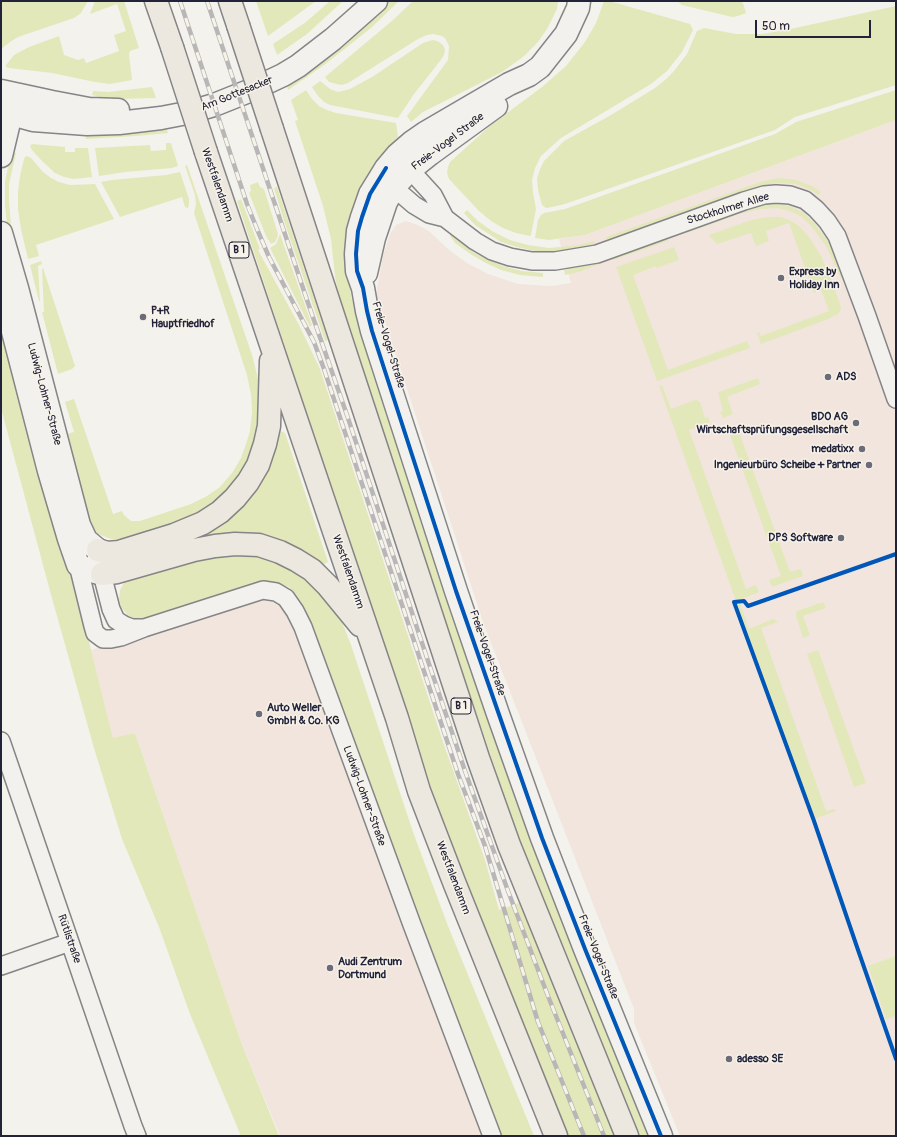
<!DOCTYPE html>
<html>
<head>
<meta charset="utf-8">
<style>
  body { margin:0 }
  #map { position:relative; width:897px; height:1137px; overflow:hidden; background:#f4f2ec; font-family:Pangolin,sans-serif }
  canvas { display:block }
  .frame { position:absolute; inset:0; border:2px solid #22223b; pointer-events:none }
  .scale { position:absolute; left:755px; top:20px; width:116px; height:18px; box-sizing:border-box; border:2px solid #22223b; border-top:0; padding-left:5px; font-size:12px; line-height:14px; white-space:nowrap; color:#22223b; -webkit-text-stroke:3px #f7f3e8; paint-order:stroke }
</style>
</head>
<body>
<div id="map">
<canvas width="897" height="1137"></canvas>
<div class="frame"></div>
<div class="scale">50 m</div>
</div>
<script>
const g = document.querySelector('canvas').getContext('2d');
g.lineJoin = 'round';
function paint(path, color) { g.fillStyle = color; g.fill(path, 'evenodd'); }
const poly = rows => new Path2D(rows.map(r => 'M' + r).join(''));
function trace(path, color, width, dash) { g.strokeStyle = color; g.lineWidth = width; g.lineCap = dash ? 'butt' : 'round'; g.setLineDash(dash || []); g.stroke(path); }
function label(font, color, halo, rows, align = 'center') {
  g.font = font + ' Pangolin,sans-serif'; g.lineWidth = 3; g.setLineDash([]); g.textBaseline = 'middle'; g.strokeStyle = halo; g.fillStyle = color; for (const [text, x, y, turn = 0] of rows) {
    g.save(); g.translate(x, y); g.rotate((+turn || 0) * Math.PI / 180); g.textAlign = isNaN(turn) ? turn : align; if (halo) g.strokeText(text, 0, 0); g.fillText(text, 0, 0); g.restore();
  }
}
paint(poly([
  [896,120,896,1136,680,1136,634,1023,634,1009,484,625,376,294,383,256,390,234,396,225,406,221,418,225,430,232,448,249,467,263,488,274,518,284,551,286,571,283,559,239,585,235],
  [265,598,278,604,287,614,294,625,484,1136,280,1136,241,1042,135,733,113,739,91,650,254,599]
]), '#f1e5de');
paint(poly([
  [1,1,88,1,81,13,74,18,18,37,10,42,1,49],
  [95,1,124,1,139,48,130,51,129,54,132,80,110,84,95,82,52,73,9,68,6,67,6,65,14,55,29,47,59,36,64,55,78,60,84,58,86,63,119,51,114,35,126,31,117,4,90,14],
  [256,1,316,1,268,36],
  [330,1,343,1,307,34,277,55,273,44,306,22],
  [387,1,399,1,371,28,347,47,324,65,288,90,285,79,366,16],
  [413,1,558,1,557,9,547,29,538,42,523,57,502,72,423,112,411,122,407,116,448,60,449,46,445,38,442,36,433,34,427,35,418,39,348,83,341,85,329,82,325,77,393,20],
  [604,1,609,1,690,24,693,30,682,52,667,71,651,84,561,138,541,156,535,168,532,180,533,193,536,209,531,235,530,236,516,233,503,228,491,221,479,211,449,179,447,173,448,167,450,162,491,125,542,87,566,66,585,42,596,23],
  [677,1,740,1,743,3,746,13,738,16,732,17,682,5],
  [896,6,896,85,795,117,775,130,565,204,552,207,546,208,542,205,538,190,537,179,540,169,544,161,564,141,611,115,655,88,665,80,674,71,687,54,697,31,704,28,736,34,762,34,786,30],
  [434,40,439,42,443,45,445,50,444,55,440,61,414,94,398,118,330,105,324,102,318,96,312,87,320,81,330,89,338,92,350,89,372,77,423,43,429,41],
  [152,87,156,98,117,99,104,98,92,95,93,91,108,92],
  [306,90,312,99,319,106,327,110,336,113,396,123,398,137,383,155,354,204,352,211,348,270,351,296,360,327,407,473,488,717,524,821,562,918,650,1136,639,1136,521,846,394,467,339,298,335,276,331,239,323,206,295,121,298,120,291,100],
  [896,90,896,120,585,235,549,240,535,238,538,220,541,215,544,213,565,209,775,134,796,122],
  [164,122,168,133,136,136,86,139,86,134],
  [166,143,171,143,178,166,172,168,125,172,99,176,95,148,150,145,151,151,166,150],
  [32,144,65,147,65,152,75,152,75,148,88,148,92,177,74,179,64,177,55,173,41,160,32,150,30,146],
  [11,152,16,153,9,184,9,199,11,227,48,372,8,235,5,205,5,182],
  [27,156,31,158,43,172,51,178,59,182,70,185,95,184,114,219,36,245,39,256,28,259,21,229,18,209,18,192,20,176,24,159,25,157],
  [187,165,252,355,260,387,263,414,254,459,219,503,185,520,124,539,111,539,98,534,88,526,60,436,74,432,65,402,74,399,113,514,122,511,124,515,131,521,140,521,191,504,207,496,220,487,232,473,241,458,246,444,250,431,252,412,251,395,247,375,194,213,196,204,195,195,185,166],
  [180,172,189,199,189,204,188,208,185,207,182,197,120,217,101,182,112,180,166,175],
  [779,178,796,180,812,186,821,192,819,195,809,189,795,184,779,183,764,185,607,240,606,237,763,181],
  [258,182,260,187,264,189,278,234,277,238,275,242,271,244,266,236,249,193,251,191,250,185],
  [277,187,328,340,325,341,285,224,274,188],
  [241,199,260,249,258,250,299,325,320,369,443,742,485,860,499,910,521,902,614,1136,567,1136,458,866,417,748,237,201],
  [777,204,790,206,804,213,815,224,830,244,841,268,849,290,840,276,826,246,812,227,802,217,790,211,777,208,760,209,742,213,684,234,685,229,758,205],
  [467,210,478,221,492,231,510,240,528,245,549,248,579,245,594,241,595,245,580,249,565,251,551,252,535,251,517,247,501,242,475,225,464,213],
  [773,217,781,217,791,221,800,227,809,237,821,256,830,277,841,307,840,311,838,314,826,320,761,344,757,333,759,332,761,336,829,311,821,290,814,293,789,223,766,231,769,241,756,246,751,233,717,244,709,235,748,221,761,218],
  [280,234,312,325,310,327,270,248,276,244],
  [451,235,475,253,489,260,503,266,522,271,543,273,543,277,520,275,501,270,486,263,472,255,455,243,450,236],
  [666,236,668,241,613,260,611,256],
  [674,247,679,260,656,268,656,266,633,275,668,370,747,341,750,348,657,381,616,267],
  [601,260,602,263,579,272,565,275,564,270,578,267],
  [41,261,42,264,38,266,40,301,39,301,30,265],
  [43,268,75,366,72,369,58,374,42,312,44,312,42,269],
  [1,303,71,569,113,738,135,733,241,1042,279,1136,241,1136,190,1014,159,927,122,839,94,748,50,591,1,408],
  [758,378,760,384,727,397,733,414,723,418,720,412,723,411,718,393,719,392],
  [662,385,671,409,695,400,697,400,700,402,705,418,708,417,710,422,689,430,746,589,756,585,759,592,736,601,659,386],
  [281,431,285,433,328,562,318,568,183,540,206,530,277,432],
  [739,432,790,572,801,569,803,576,772,587,769,580,781,576,730,435],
  [263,553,307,575,332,602,342,622,351,645,413,832,448,926,534,1136,499,1136,307,623,305,609,296,594,289,587,278,583,263,582,150,618,138,619,129,617,122,608,119,600,120,590,125,581,199,555],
  [823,602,826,608,803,616,810,635,803,638,796,615,796,613,797,611],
  [740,603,749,629,773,619,778,622,761,628,826,811,835,809,836,811,814,819,737,604],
  [818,650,866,783,854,787,807,654],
  [896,956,896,1016,886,1019,868,966]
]), '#e3e8ba');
const street = poly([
  [402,161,433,195,445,218],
  [389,176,395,186,399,192,414,205,429,214,445,218,475,241,492,251,510,257,532,261,555,261,597,254,744,201,764,195,776,194,790,195,805,200,816,209,827,221,837,236,867,316,896,399],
  [78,565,93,626,95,633,103,639,111,639,121,637,144,628,263,590,276,592,286,598,295,611,303,627,411,922,492,1136],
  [102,574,111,609,116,620,124,625,132,628,144,628],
  [1,741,133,1126,137,1136],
  [1,966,70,942]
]);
const secondary = poly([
  [579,1,578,8,566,34,540,67,529,75,509,84,425,133,412,142,397,155,386,168,370,194,362,217,358,231,356,254,357,271,363,288,367,311,372,331,456,591,498,714,542,838,585,949,661,1136],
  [1,91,52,102,89,109,118,110],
  [1,111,33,120,87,124,119,123,161,118,187,113,214,105,249,91,283,75,298,66,333,39,376,1],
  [1,156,11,114,9,100],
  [1,233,17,288,79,525,86,540,98,550,102,574,91,571,78,565,69,539,49,471,1,285],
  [366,273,374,238,386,202,395,186,410,170,430,154,496,106]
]);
const highway = poly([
  [156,1,172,47],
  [230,1,238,25],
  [272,129,478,758,509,845,627,1136],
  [206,152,397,718,419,791,454,882,556,1136],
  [98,550,107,553,119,552,174,535,203,523,220,512,235,498,248,482,258,465,265,444,269,426,271,361],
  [102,574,117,572,194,550,215,546,235,544,259,545,280,552,296,560,312,570,328,586,360,625]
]);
trace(street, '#858486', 20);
trace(secondary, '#858486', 25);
trace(highway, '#858486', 25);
trace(street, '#f2f1ed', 17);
trace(secondary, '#f2f1ed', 22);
trace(highway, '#ece8df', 22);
const rail = poly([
  [180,1,247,204,257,229,269,257,314,342,324,369,458,774,485,846,538,1022,584,1136],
  [207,1,307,300,348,418,421,640,465,771,508,891,548,996,604,1136]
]);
trace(rail, '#b8b6b6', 4.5);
trace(rail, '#f7f3e8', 3, [9]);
const highwayBridge = poly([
  [238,25,272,129],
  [172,47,206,152]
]);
trace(highwayBridge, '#858486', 25, []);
trace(highwayBridge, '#ece8df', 22);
trace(poly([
  [386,168,370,194,362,217,358,231,356,254,357,271,363,288,367,311,372,331,456,591,542,838,585,949,661,1136],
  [896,554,748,606,744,601,734,602,814,821,857,947,896,1059]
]), '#0057b8', 4);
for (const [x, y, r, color] of [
  [781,278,4,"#6c6b79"],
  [143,317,4,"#6c6b79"],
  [828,377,4,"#6c6b79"],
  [856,423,4,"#6c6b79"],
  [862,449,4,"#6c6b79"],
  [869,465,4,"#6c6b79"],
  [841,538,4,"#6c6b79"],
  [259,714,4,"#6c6b79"],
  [330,968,4,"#6c6b79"],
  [729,1059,4,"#6c6b79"]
]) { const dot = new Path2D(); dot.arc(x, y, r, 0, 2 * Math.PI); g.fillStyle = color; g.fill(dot); trace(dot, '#f7f3e8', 1.5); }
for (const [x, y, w] of [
  [239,250,20],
  [461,706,20]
]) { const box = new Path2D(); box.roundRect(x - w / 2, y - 8, w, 16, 3); g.fillStyle = '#f7f3e8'; g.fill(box); trace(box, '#22223b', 1); }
label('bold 10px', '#22223b', null, [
  ["B 1",239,250],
  ["B 1",461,706]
]);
label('11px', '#22223b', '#f7f3e8', [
  ["Am Gottesacker",237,94,-22],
  ["Freie-Vogel Straße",448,142,-37],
  ["Westfalendamm",217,185,71],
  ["Stockholmer Allee",728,209,-17],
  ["Freie-Vogel-Straße",388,345,73],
  ["Ludwig-Lohner-Straße",44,394,75],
  ["Westfalendamm",348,572,71],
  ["Freie-Vogel-Straße",487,653,71],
  ["Ludwig-Lohner-Straße",364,796,70],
  ["Westfalendamm",453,878,69],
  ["Rütlistraße",69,939,71],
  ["Freie-Vogel-Straße",598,957,68]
]);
label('bold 11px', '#22223b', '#f7f3e8', [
  ["Express by",789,272],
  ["Holiday Inn",789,285],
  ["P+R",151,311],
  ["Hauptfriedhof",151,324],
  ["ADS",836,377],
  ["BDO AG",848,417,"right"],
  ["Wirtschaftsprüfungsgesellschaft",848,430,"right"],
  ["medatixx",854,449,"right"],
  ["Ingenieurbüro Scheibe + Partner",861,465,"right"],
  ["DPS Software",833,538,"right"],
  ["Auto Weller",267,708],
  ["GmbH & Co. KG",267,721],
  ["Audi Zentrum",338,962],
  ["Dortmund",338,975],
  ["adesso SE",737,1059]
], 'left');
</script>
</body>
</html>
